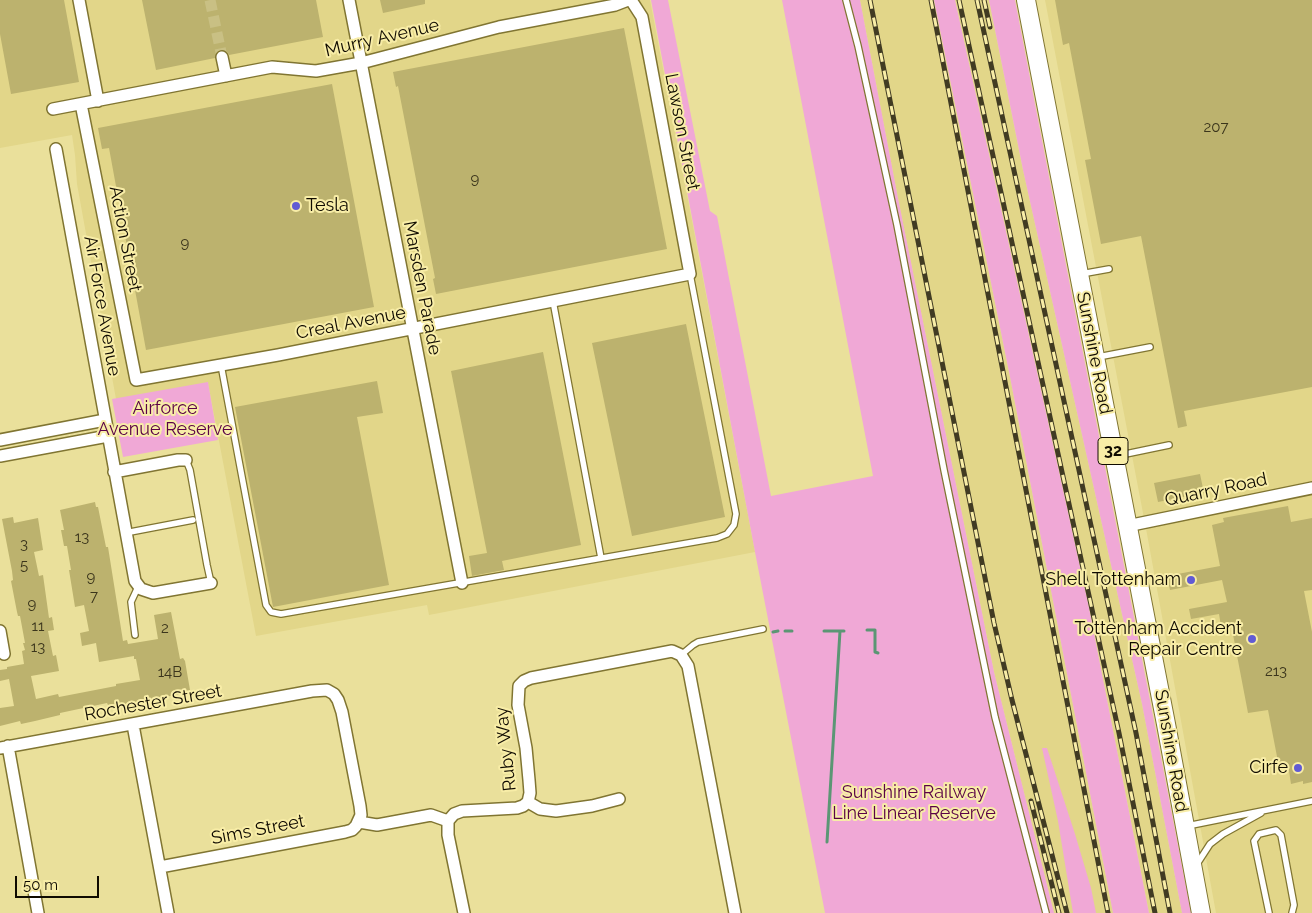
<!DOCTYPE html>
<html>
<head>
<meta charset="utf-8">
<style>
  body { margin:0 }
  #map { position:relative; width:1312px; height:913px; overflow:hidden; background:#eae09b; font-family:Raleway,sans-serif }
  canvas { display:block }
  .scale { position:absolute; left:15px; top:876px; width:84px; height:22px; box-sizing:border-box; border:2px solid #100b00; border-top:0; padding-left:6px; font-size:15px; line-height:18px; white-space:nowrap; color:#100b00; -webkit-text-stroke:4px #f8eda7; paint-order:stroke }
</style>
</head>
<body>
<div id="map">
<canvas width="1312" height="913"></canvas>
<div class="scale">50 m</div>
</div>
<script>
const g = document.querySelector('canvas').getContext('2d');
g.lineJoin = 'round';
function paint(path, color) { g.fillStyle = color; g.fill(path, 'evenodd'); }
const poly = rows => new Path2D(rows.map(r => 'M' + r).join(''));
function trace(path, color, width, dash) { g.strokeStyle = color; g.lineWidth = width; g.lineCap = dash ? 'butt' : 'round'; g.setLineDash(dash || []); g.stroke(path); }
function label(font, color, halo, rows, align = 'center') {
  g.font = font + ' Raleway,sans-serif'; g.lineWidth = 4; g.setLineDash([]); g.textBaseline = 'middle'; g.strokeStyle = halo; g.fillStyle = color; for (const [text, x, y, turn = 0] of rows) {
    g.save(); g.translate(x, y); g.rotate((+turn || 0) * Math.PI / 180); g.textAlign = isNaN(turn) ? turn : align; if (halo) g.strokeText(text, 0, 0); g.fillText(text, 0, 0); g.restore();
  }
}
paint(poly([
  [0,0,650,0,755,552,429,615,427,605,256,636,208,383,116,399,77,184,75,155,72,135,0,148],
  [860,0,934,0,1010,377,1113,913,1054,913,994,672,898,198],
  [955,0,989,0,1023,170,1142,704,1182,913,1149,913,1088,603],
  [1045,0,1312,0,1312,913,1216,913,1147,534]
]), '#e2d689');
paint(poly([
  [651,0,668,0,710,211,717,216,771,496,873,476,782,0,860,0,898,198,994,672,1054,913,825,913,755,552],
  [934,0,955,0,1088,603,1149,913,1113,913,1010,377],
  [989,0,1015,0,1191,913,1182,913,1142,704,1023,170],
  [208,382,218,440,123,457,112,399],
  [1042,748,1047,748,1075,834,1091,888,1096,913,1073,913,1058,821]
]), '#f0a8d6');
trace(poly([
  [867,630,875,630,875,652,878,653],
  [785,631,792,631],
  [824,631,844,631],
  [773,632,778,631],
  [827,842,840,631]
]), '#5b9674', 3);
paint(poly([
  [0,0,64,0,79,82,11,94,0,34],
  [142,0,316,0,323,37,229,55,227,52,221,50,217,52,215,58,156,70],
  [380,0,425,0,425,4,383,13],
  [1055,0,1312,0,1312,387,1184,411,1187,426,1178,428,1141,236,1101,244,1085,160,1091,159,1069,43,1063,45],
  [624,28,667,249,436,294,433,279,435,278,398,86,396,87,393,72],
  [332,84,374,307,146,350,109,148,102,149,98,128],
  [686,324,725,517,632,536,592,343],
  [543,352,581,545,502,561,504,570,472,576,469,556,487,553,451,371],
  [377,381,383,413,357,417,389,585,273,607,235,407],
  [1200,474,1204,493,1158,502,1154,483],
  [95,502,96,507,98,507,106,547,108,547,123,641,127,640,128,644,158,639,154,615,171,612,180,659,183,658,185,661,190,690,185,691,185,693,160,698,160,700,148,702,148,700,120,706,120,703,108,705,107,703,60,713,60,715,35,721,21,724,20,721,0,726,0,708,14,706,9,679,0,681,0,670,7,669,7,667,24,664,22,651,25,650,23,643,25,643,20,616,18,616,17,612,11,581,13,580,12,571,2,519,13,517,14,523,38,518,43,550,34,552,39,576,43,575,49,618,52,617,54,630,48,631,53,656,56,655,59,671,31,676,36,699,58,694,59,697,116,686,116,684,140,680,136,659,134,659,134,656,99,662,96,643,82,646,80,633,89,631,84,605,75,607,69,570,71,570,67,546,64,546,61,530,64,530,60,510],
  [1288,506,1291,522,1312,518,1312,590,1304,591,1312,632,1312,782,1303,784,1303,781,1291,784,1289,771,1280,772,1268,710,1248,713,1231,624,1221,626,1219,614,1191,619,1189,609,1227,602,1222,580,1170,590,1167,576,1220,566,1212,525,1224,522,1223,518]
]), '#bcb26e');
trace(poly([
  [210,0,222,57]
]), '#c9c084', 11, [11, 5.5]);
const lane = poly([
  [846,0,858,46,897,225,944,470,995,717,1046,913],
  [1081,274,1109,269],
  [553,301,601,558],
  [1098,357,1150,347],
  [221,365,266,605,271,612,281,614,717,538,727,534,734,525,736,514,690,274],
  [1116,456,1169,445],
  [186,460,190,470,207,565,211,583],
  [125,533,193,520],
  [135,635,131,602,138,587],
  [681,655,693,645,698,642,763,629],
  [1187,826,1312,801],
  [1197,864,1210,844,1223,834,1261,813],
  [1269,913,1254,841,1259,834,1276,830,1281,835,1294,905,1292,913]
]);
const street = poly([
  [79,0,98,101],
  [349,0,462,583],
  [222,57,226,76],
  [81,104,136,380,278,355,690,274,642,17,631,0],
  [53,109,272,67,316,71,361,63,499,27,615,5,628,0],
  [56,149,135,581,141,589,153,593,211,583],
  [0,440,105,420],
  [0,456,108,436],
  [114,472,178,460,186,460],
  [1127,526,1312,488],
  [0,631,4,654],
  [133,725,168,913],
  [8,746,38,913],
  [0,748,312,691,327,690,334,694,338,700,342,712,360,806,361,815,356,826,352,830,345,832,160,867],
  [528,802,540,809,556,811,592,806,619,799],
  [359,822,377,825,431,815,448,821],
  [464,913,448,835,448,821,454,814,462,811,517,808,523,806,528,802,530,793,529,780,526,748,518,705,519,686,524,681,531,678,672,651,681,655,688,666,735,913]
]);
const primary = poly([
  [1026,0,1166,724,1201,913]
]);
trace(lane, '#807532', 8);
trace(street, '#807532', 14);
trace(primary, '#807532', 20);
trace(lane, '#fff', 5.5);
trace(street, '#fff', 11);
trace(primary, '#fff', 18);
const rail = poly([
  [870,0,994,623,1012,700,1067,913],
  [931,0,1108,913],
  [959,0,1119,733,1155,913],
  [977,0,1136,733,1170,913],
  [984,0,990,27],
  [1031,801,1059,913]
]);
trace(rail, '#413b23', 5);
trace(rail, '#f8eda7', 3, [9]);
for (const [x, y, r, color] of [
  [296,206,5,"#615bd4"],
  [1191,580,5,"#615bd4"],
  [1252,639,5,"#615bd4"],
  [1298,768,5,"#615bd4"]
]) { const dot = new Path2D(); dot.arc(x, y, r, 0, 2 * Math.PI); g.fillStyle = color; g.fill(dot); trace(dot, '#f8eda7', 2); }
label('15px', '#3b351c', null, [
  ["207",1216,127],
  ["9",475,179],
  ["9",185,243],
  ["13",82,537],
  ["3",24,544],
  ["5",24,565],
  ["9",91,577],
  ["7",94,596],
  ["9",32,604],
  ["11",38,626],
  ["2",165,628],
  ["13",38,647],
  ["213",1276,671],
  ["14B",170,672]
]);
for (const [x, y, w] of [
  [1113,451,30]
]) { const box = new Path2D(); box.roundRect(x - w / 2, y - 13.5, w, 27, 4); g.fillStyle = '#f8eda7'; g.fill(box); trace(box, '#100b00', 1); }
label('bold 16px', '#100b00', null, [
  ["32",1113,451]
]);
label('18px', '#100b00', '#f8eda7', [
  ["Murry Avenue",382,38,-13],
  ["Lawson Street",682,132,79],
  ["Action Street",125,239,79],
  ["Marsden Parade",422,288,79],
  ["Air Force Avenue",102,306,80],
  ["Creal Avenue",351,323,-11],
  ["Sunshine Road",1094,353,79],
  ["Quarry Road",1216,490,-12],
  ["Rochester Street",153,703,-10],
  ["Ruby Way",506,749,-96],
  ["Sunshine Road",1171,751,80],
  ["Sims Street",258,830,-11]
]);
label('18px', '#100b00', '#f8eda7', [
  ["Tesla",306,206,"left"],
  ["Shell Tottenham",1181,580],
  ["Tottenham Accident",1242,629],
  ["Repair Centre",1242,650],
  ["Cirfe",1288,768]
], 'right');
label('18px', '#5a0246', '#f8eda7', [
  ["Airforce",165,409],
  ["Avenue Reserve",165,430],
  ["Sunshine Railway",914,793],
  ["Line Linear Reserve",914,814]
]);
</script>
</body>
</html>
